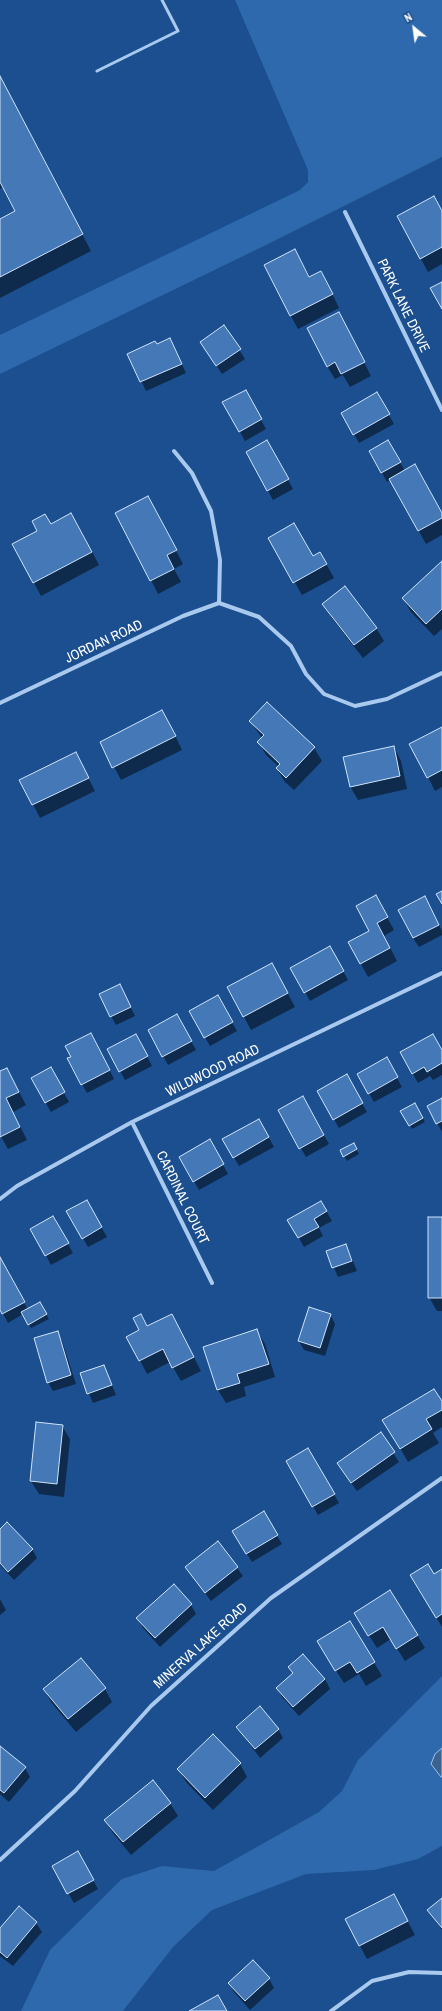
<!DOCTYPE html>
<html>
<head>
<meta charset="utf-8">
<style>
  body { margin:0 }
  #map { position:relative; width:442px; height:2011px; overflow:hidden; background:#1b4f8f; font-family:"Archivo Narrow",sans-serif }
  canvas { display:block }
  .north { position:absolute; left:394px; top:8px; width:40px; height:40px; -webkit-text-stroke:3px #1b4f8f; paint-order:stroke; rotate:331deg; font-size:11px; font-weight:700; line-height:16px; text-align:center; color:#fff }
  .north::after { content:''; display:block; margin:auto; width:14px; height:18px; background:#fff; clip-path:polygon(50% 0,100% 100%,50% 72%,0 100%) }
</style>
</head>
<body>
<div id="map">
<canvas width="442" height="2011"></canvas>
<div class="north">N</div>
</div>
<script>
const g = document.querySelector('canvas').getContext('2d');
g.lineJoin = 'round';
function paint(path, color) { g.fillStyle = color; g.fill(path, 'evenodd'); }
const poly = rows => new Path2D(rows.map(r => 'M' + r).join(''));
function trace(path, color, width, dash) { g.strokeStyle = color; g.lineWidth = width; g.lineCap = dash ? 'butt' : 'round'; g.setLineDash(dash || []); g.stroke(path); }
function label(font, color, halo, rows, align = 'center') {
  g.font = font + ' "Archivo Narrow",sans-serif'; g.lineWidth = 3; g.setLineDash([]); g.textBaseline = 'middle'; g.strokeStyle = halo; g.fillStyle = color; for (const [text, x, y, turn = 0] of rows) {
    g.save(); g.translate(x, y); g.rotate((+turn || 0) * Math.PI / 180); g.textAlign = isNaN(turn) ? turn : align; if (halo) g.strokeText(text, 0, 0); g.fillText(text, 0, 0); g.restore();
  }
}
paint(poly([
  [235,0,442,0,442,157,266,245,0,374,0,335,300,190,308,182,308,170],
  [442,1676,442,1748,435,1754,442,1777,442,1846,418,1859,374,1870,306,1874,212,1910,173,1947,123,2011,21,2011,50,1950,122,1879,162,1866,214,1871,319,1812,342,1791,358,1760]
]), '#2e69ad');
const water = poly([
  [442,1748,442,1777,441,1777,431,1764,435,1754,442,1748]
]);
paint(water, '#3c6290');
trace(water, '#9cc4f0', 1);
paint(poly([
  [0,77,91,251,0,298,0,220,17,211,4,187,0,189],
  [442,212,442,264,428,272,398,217],
  [295,250,310,277,328,285,339,308,298,329,291,316],
  [339,313,371,376,350,387,343,375,335,379,327,366],
  [224,327,245,359,222,374,207,351],
  [170,339,186,373,146,391,129,354],
  [245,391,266,429,245,441,224,403],
  [377,394,394,424,359,443,342,413],
  [267,441,293,489,273,500,247,452],
  [388,441,405,471,442,514,442,535,426,544,390,480,387,482,370,451],
  [155,510,183,564,174,569,181,582,158,594,151,580],
  [50,525,79,527,99,565,41,596,14,545],
  [270,538,312,557,320,553,334,578,302,595],
  [442,562,442,629,434,636,411,612,403,598],
  [324,604,376,628,384,641,363,658,331,617],
  [250,721,314,748,322,761,294,790,285,782,277,769,279,767,266,755,259,742,262,738],
  [170,725,182,750,121,780,101,742],
  [442,728,442,787,435,791,428,777],
  [394,747,401,761,407,789,358,800,350,786],
  [76,754,95,791,40,818,21,781],
  [430,906,442,931,442,935,419,947,413,938],
  [383,910,394,930,384,936,397,961,368,977,349,942,371,931],
  [330,947,348,980,310,1001,292,968],
  [279,977,295,1007,251,1030,244,1017],
  [124,994,135,1016,116,1025,111,1016],
  [217,996,237,1031,210,1046,190,1011],
  [176,1015,196,1050,168,1065,149,1030],
  [96,1044,114,1079,87,1093,82,1084],
  [141,1044,152,1066,125,1080,120,1071],
  [442,1051,442,1075,433,1080,430,1076,418,1083,401,1052],
  [386,1059,402,1087,374,1102,358,1074],
  [7,1069,26,1105,13,1112,27,1140,8,1149,0,1135,0,1072],
  [50,1069,69,1102,51,1112,32,1079],
  [346,1076,367,1112,339,1128,318,1091],
  [303,1098,329,1144,306,1157,280,1111],
  [442,1099,442,1132,428,1106],
  [414,1104,425,1122,412,1129,402,1111],
  [259,1120,274,1147,239,1166,224,1140],
  [210,1141,228,1174,199,1190,180,1157],
  [353,1144,359,1154,347,1161,341,1151],
  [86,1201,107,1237,88,1247,68,1211],
  [321,1202,332,1221,319,1228,323,1236,304,1247,289,1220],
  [53,1217,73,1253,51,1265,32,1229],
  [442,1218,442,1311,437,1311,429,1297],
  [346,1245,357,1271,338,1277,327,1251],
  [0,1259,28,1310,40,1303,49,1319,31,1328,23,1314,8,1323,0,1308],
  [330,1314,335,1324,325,1356,304,1350,299,1341],
  [172,1315,201,1371,181,1381,170,1362,147,1374,128,1337],
  [257,1331,265,1344,275,1377,244,1387,246,1396,226,1403,218,1390,204,1348],
  [57,1332,62,1341,76,1384,53,1391,48,1382],
  [104,1366,116,1395,93,1403,81,1374],
  [442,1403,442,1427,433,1433,439,1443,408,1462,384,1420],
  [62,1426,70,1439,64,1497,39,1494,31,1481],
  [380,1433,399,1462,357,1491,343,1472],
  [308,1449,339,1503,318,1515,287,1461],
  [263,1513,282,1544,252,1562,233,1531],
  [0,1530,32,1549,37,1558,14,1580,0,1565],
  [218,1542,243,1576,211,1601,186,1567],
  [442,1571,442,1627,419,1588],
  [174,1586,191,1605,196,1614,160,1647,143,1628,138,1619],
  [390,1591,425,1648,405,1661,391,1639,377,1648,363,1626],
  [0,1599,6,1610,0,1615],
  [350,1622,382,1676,366,1686,359,1674,344,1683,326,1655],
  [303,1655,325,1679,330,1689,299,1716,282,1697,277,1688,293,1674,289,1668],
  [44,1689,105,1689,112,1702,76,1732,51,1702],
  [237,1727,278,1729,283,1738,260,1758],
  [0,1748,25,1768,30,1777,9,1802,0,1794],
  [240,1764,247,1777,213,1810,186,1782,178,1769],
  [170,1803,178,1816,131,1855,113,1833,105,1820],
  [78,1853,98,1889,74,1903,53,1867],
  [394,1895,415,1935,367,1959,346,1920],
  [442,1899,442,1930,429,1910],
  [36,1923,42,1932,13,1966,0,1956,0,1930],
  [269,1979,274,1988,250,2010,234,1992,229,1983]
]), '#0007');
const building = poly([
  [0,76,83,234,0,277,0,219,15,211,0,182,0,76],
  [434,196,442,211,442,247,420,259,397,216,434,196],
  [295,249,309,277,321,271,333,294,290,316,264,265,295,249],
  [442,282,442,309,430,288,442,282],
  [339,312,365,362,341,374,335,362,327,367,307,328,339,312],
  [224,325,241,349,216,366,200,342,224,325],
  [170,338,182,364,140,382,127,354,155,341,157,344,170,338],
  [246,390,262,419,239,432,222,402,246,390],
  [377,392,390,414,353,435,341,413,377,392],
  [267,440,289,479,267,491,246,452,267,440],
  [388,440,401,462,381,473,369,451,388,440],
  [415,464,442,513,442,518,418,531,389,479,415,464],
  [148,496,177,550,167,555,174,569,150,581,115,513,148,496],
  [71,513,92,552,33,583,12,544,37,531,32,521,45,514,51,524,71,513],
  [294,523,313,556,320,552,327,564,293,583,268,538,294,523],
  [442,561,442,609,426,624,402,598,442,561],
  [345,586,377,628,354,645,322,604,345,586],
  [267,702,315,747,286,778,276,768,280,764,257,742,264,735,249,721,267,702],
  [162,710,176,736,112,768,100,742,162,710],
  [442,727,442,770,427,778,409,744,442,727],
  [394,746,400,776,350,787,343,757,394,746],
  [76,752,89,778,32,805,19,780,76,752],
  [442,891,442,904,436,894,442,891],
  [376,895,388,917,377,923,390,948,360,964,348,942,369,931,356,906,376,895],
  [425,896,439,925,413,938,398,910,425,896],
  [330,946,344,971,304,993,290,968,330,946],
  [272,963,288,993,243,1017,227,987,272,963],
  [120,984,131,1007,110,1017,99,994,120,984],
  [218,995,233,1022,204,1038,189,1011,218,995],
  [177,1014,192,1041,162,1057,148,1030,177,1014],
  [91,1033,110,1070,81,1085,67,1058,71,1057,65,1046,91,1033],
  [136,1034,148,1056,119,1072,107,1049,136,1034],
  [433,1034,442,1050,442,1063,427,1072,424,1067,412,1074,400,1052,433,1034],
  [387,1057,398,1077,368,1094,357,1074,387,1057],
  [51,1067,65,1092,45,1103,31,1078,51,1067],
  [7,1068,19,1092,6,1098,20,1127,0,1137,0,1071,7,1068],
  [347,1074,363,1103,333,1120,317,1091,347,1074],
  [303,1096,324,1135,299,1149,278,1110,303,1096],
  [442,1098,442,1121,436,1124,427,1106,442,1098],
  [415,1103,423,1118,409,1126,400,1111,415,1103],
  [259,1119,269,1137,233,1158,222,1139,259,1119],
  [210,1139,224,1164,193,1182,179,1157,210,1139],
  [354,1143,357,1149,343,1157,340,1150,354,1143],
  [87,1200,102,1227,82,1239,66,1211,87,1200],
  [321,1201,327,1211,314,1219,319,1227,298,1238,287,1220,321,1201],
  [53,1216,69,1243,45,1256,30,1229,53,1216],
  [428,1217,442,1217,442,1298,428,1298,428,1217],
  [346,1244,352,1261,332,1268,326,1251,346,1244],
  [0,1257,25,1302,2,1314,0,1310,0,1257],
  [40,1302,47,1314,28,1325,21,1312,40,1302],
  [309,1307,331,1314,320,1348,298,1341,309,1307],
  [141,1314,147,1326,172,1314,194,1357,172,1368,163,1349,139,1361,126,1337,139,1330,133,1318,141,1314],
  [257,1329,269,1364,237,1374,240,1383,217,1390,203,1347,257,1329],
  [58,1331,71,1375,47,1383,34,1338,58,1331],
  [104,1365,112,1385,87,1394,80,1373,104,1365],
  [434,1389,442,1401,442,1410,426,1419,432,1429,400,1449,382,1420,434,1389],
  [36,1422,63,1425,57,1484,30,1481,36,1422],
  [381,1432,395,1452,351,1483,337,1463,381,1432],
  [308,1448,335,1494,312,1507,286,1461,308,1448],
  [264,1511,278,1535,246,1554,232,1531,264,1511],
  [7,1522,33,1549,8,1572,0,1563,0,1529,7,1522],
  [218,1541,238,1567,205,1593,185,1567,218,1541],
  [428,1564,434,1574,442,1569,442,1614,436,1618,410,1575,428,1564],
  [174,1584,192,1604,155,1638,136,1618,174,1584],
  [390,1590,418,1635,396,1649,383,1627,368,1636,354,1613,390,1590],
  [350,1621,375,1662,357,1673,350,1662,335,1671,317,1641,350,1621],
  [303,1654,325,1679,293,1707,276,1688,293,1673,288,1667,303,1654],
  [81,1658,106,1688,68,1719,43,1689,81,1658],
  [260,1706,279,1729,255,1749,236,1727,260,1706],
  [213,1734,241,1763,205,1798,177,1769,213,1734],
  [0,1746,26,1767,4,1793,0,1790,0,1746],
  [153,1780,171,1803,123,1842,104,1820,153,1780],
  [78,1851,94,1880,67,1894,52,1866,78,1851],
  [394,1894,408,1921,359,1946,345,1919,394,1894],
  [442,1898,442,1928,427,1910,442,1898],
  [19,1906,37,1922,7,1958,0,1952,0,1928,19,1906],
  [253,1960,270,1978,245,2001,228,1983,253,1960],
  [218,1995,227,2011,189,2011,218,1995]
]);
paint(building, '#4478b7');
trace(building, '#cfe3fa', 1);
trace(poly([
  [97,71,178,31,162,0]
]), '#a9c9ee', 3);
trace(poly([
  [345,212,442,410],
  [174,451,192,473,211,511,220,560,219,603],
  [219,603,259,617,291,646,306,674,324,694,355,706,387,699,442,673],
  [0,703,183,616,219,603],
  [132,1122,212,1283],
  [0,1199,17,1186,132,1122,442,973],
  [0,1860,75,1791,151,1706,271,1598,442,1478],
  [331,2011,372,1981,409,1972,442,1973]
]), '#a9c9ee', 4);
label('14px', '#fff', '#1b4f8f', [
  ["PARK LANE DRIVE",403,306,64],
  ["JORDAN ROAD",104,642,-25],
  ["WILDWOOD ROAD",213,1071,-26],
  ["CARDINAL COURT",182,1198,64],
  ["MINERVA LAKE ROAD",201,1646,-42]
]);
</script>
</body>
</html>
